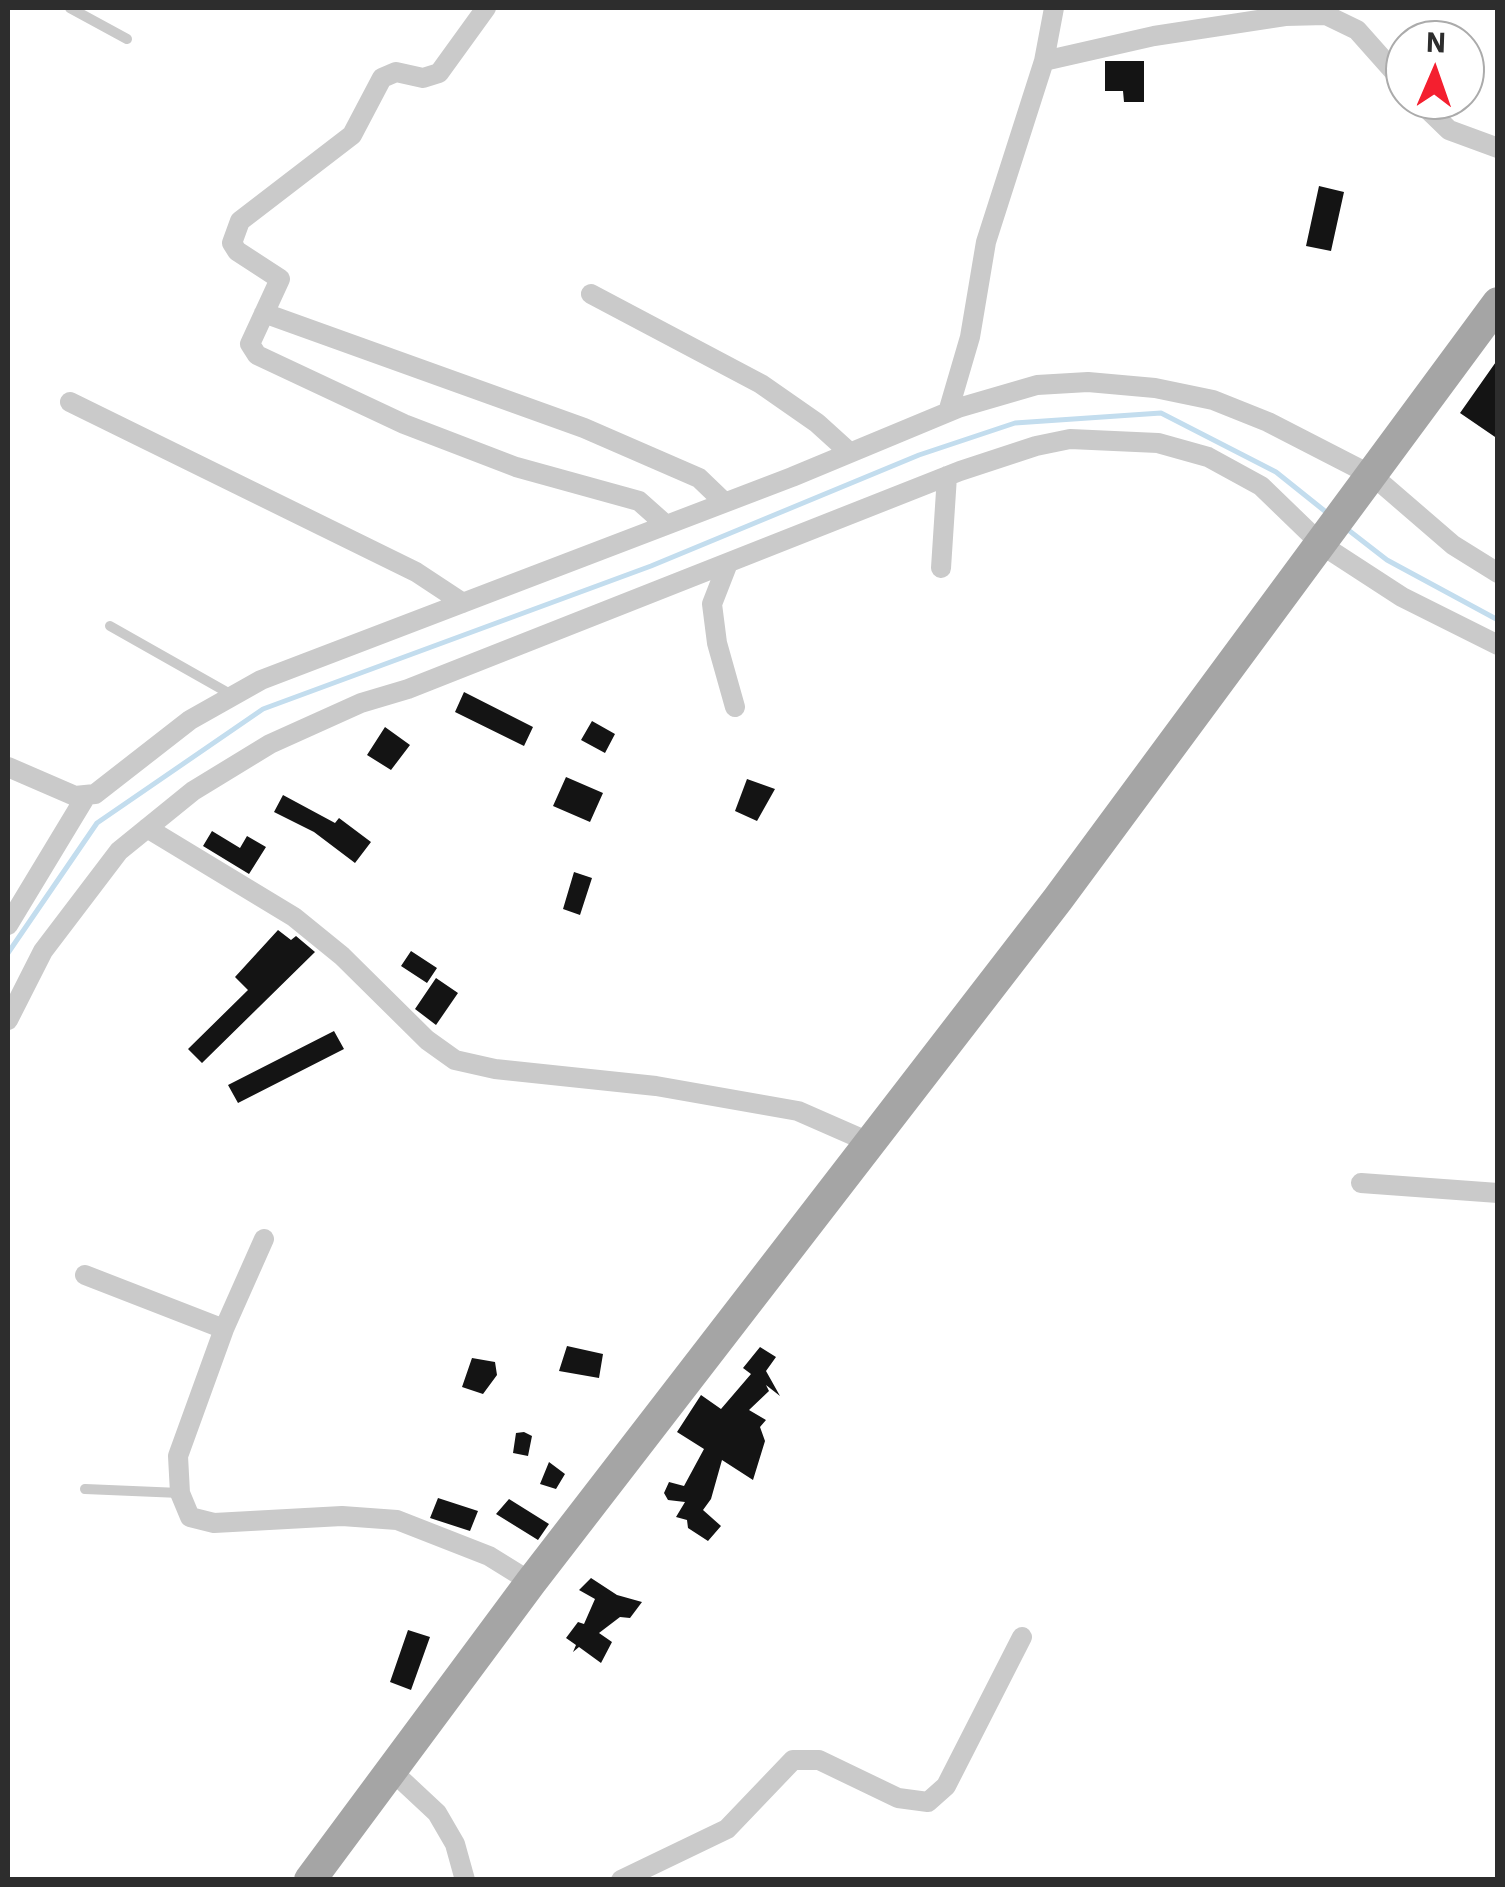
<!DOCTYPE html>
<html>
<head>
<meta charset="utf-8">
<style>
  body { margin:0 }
  #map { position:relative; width:1505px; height:1887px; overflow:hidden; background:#fff; font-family:"IBM Plex Sans",sans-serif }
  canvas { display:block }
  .frame { position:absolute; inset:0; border:10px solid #2d2d2d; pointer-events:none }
  .north { position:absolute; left:1385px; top:20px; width:100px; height:100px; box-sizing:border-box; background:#fff; border:2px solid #ababab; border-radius:50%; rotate:2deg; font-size:28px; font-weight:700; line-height:40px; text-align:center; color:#2d2d2d }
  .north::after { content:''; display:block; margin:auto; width:35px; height:45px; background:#f41f2f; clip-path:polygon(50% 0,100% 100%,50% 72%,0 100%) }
</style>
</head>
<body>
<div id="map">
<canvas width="1505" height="1887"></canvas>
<div class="frame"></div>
<div class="north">N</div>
</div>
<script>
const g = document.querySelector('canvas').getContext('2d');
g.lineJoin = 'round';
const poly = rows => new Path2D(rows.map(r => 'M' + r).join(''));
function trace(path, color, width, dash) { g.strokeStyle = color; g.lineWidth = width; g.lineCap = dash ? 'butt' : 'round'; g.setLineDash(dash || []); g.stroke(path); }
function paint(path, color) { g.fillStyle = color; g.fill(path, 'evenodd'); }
trace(poly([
  [1347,529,1387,560,1498,620],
  [8,953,97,823,263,709,651,566,919,455,1015,423,1161,413,1276,472,1326,512]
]), '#c3ddee', 5);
paint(poly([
  [1105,61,1144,61,1144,102,1124,102,1123,91,1105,91],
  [1319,186,1344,192,1331,251,1306,246],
  [1498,359,1498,439,1460,413],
  [464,692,533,727,524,746,455,712],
  [592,721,615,734,605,753,581,740],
  [385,727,410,745,391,770,367,755],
  [566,777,603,793,590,822,553,806],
  [747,779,775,789,757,821,735,811],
  [283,795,335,823,339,818,371,842,355,863,314,832,274,812],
  [212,831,240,848,247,836,266,847,249,874,203,846],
  [574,872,592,878,580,915,563,909],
  [278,930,291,940,296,936,315,952,202,1063,188,1049,248,990,235,977],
  [411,951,437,968,427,983,401,966],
  [436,978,458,993,436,1025,415,1009],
  [334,1031,344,1049,238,1103,228,1085],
  [567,1346,603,1354,599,1378,559,1371],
  [760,1347,776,1357,766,1371,780,1396,766,1385,769,1391,749,1410,766,1420,760,1427,765,1441,753,1480,722,1460,711,1499,703,1510,721,1526,708,1541,688,1528,687,1520,676,1517,685,1502,668,1500,664,1493,669,1482,684,1486,704,1449,677,1432,701,1395,721,1409,751,1374,743,1368],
  [472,1358,495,1362,497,1375,483,1394,462,1387],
  [524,1432,532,1436,528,1456,513,1453,516,1433],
  [549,1462,565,1474,556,1489,540,1484],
  [438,1498,478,1511,470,1531,430,1518],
  [509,1499,549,1524,538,1540,496,1514],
  [591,1578,617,1595,642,1602,630,1618,620,1617,599,1633,612,1642,601,1663,579,1647,573,1652,576,1645,566,1638,578,1622,584,1624,595,1599,579,1590],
  [408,1630,430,1637,411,1690,390,1682]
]), '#141414');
trace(poly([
  [70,8,127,39],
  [110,626,232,695],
  [85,1489,180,1493]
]), '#cacaca', 10);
trace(poly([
  [486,8,439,73,423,78,396,72,382,78,352,135,240,221,232,243,237,251,280,279,250,344,257,355,404,424,516,467,639,501,666,525],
  [1044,61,1154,36,1285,16,1326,15,1357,30,1405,84],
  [1418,100,1449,130,1498,148],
  [591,294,761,384,817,423,849,452],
  [264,313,584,428,699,478,724,502],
  [70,402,416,572,463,603],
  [948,412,970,337,986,242,1044,61,1054,8],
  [728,563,712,604,717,643,735,707],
  [941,568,947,476],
  [8,767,75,796,95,794,190,720,261,680,792,477,958,408,1037,385,1088,382,1155,388,1213,400,1268,422,1373,476,1453,545,1498,573],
  [147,828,294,917,342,956,427,1040,455,1060,495,1069,656,1086,798,1111,871,1143],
  [8,925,86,796],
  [8,1020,43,951,119,851,193,791,270,744,361,703,408,689,960,471,1036,446,1070,439,1158,443,1208,457,1261,486,1322,545,1402,597,1498,645],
  [1361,1183,1498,1193],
  [85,1275,224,1329,178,1456,180,1493,190,1517,214,1523,342,1516,397,1520,489,1556,531,1582],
  [224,1329,264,1239],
  [392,1771,437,1813,455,1844,465,1880],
  [621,1880,727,1829,793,1760,819,1760,898,1798,928,1802,946,1786,1022,1637]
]), '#cacaca', 20);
trace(poly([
  [310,1880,531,1582,1058,899,1498,303]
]), '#a5a5a5', 32);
</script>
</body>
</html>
